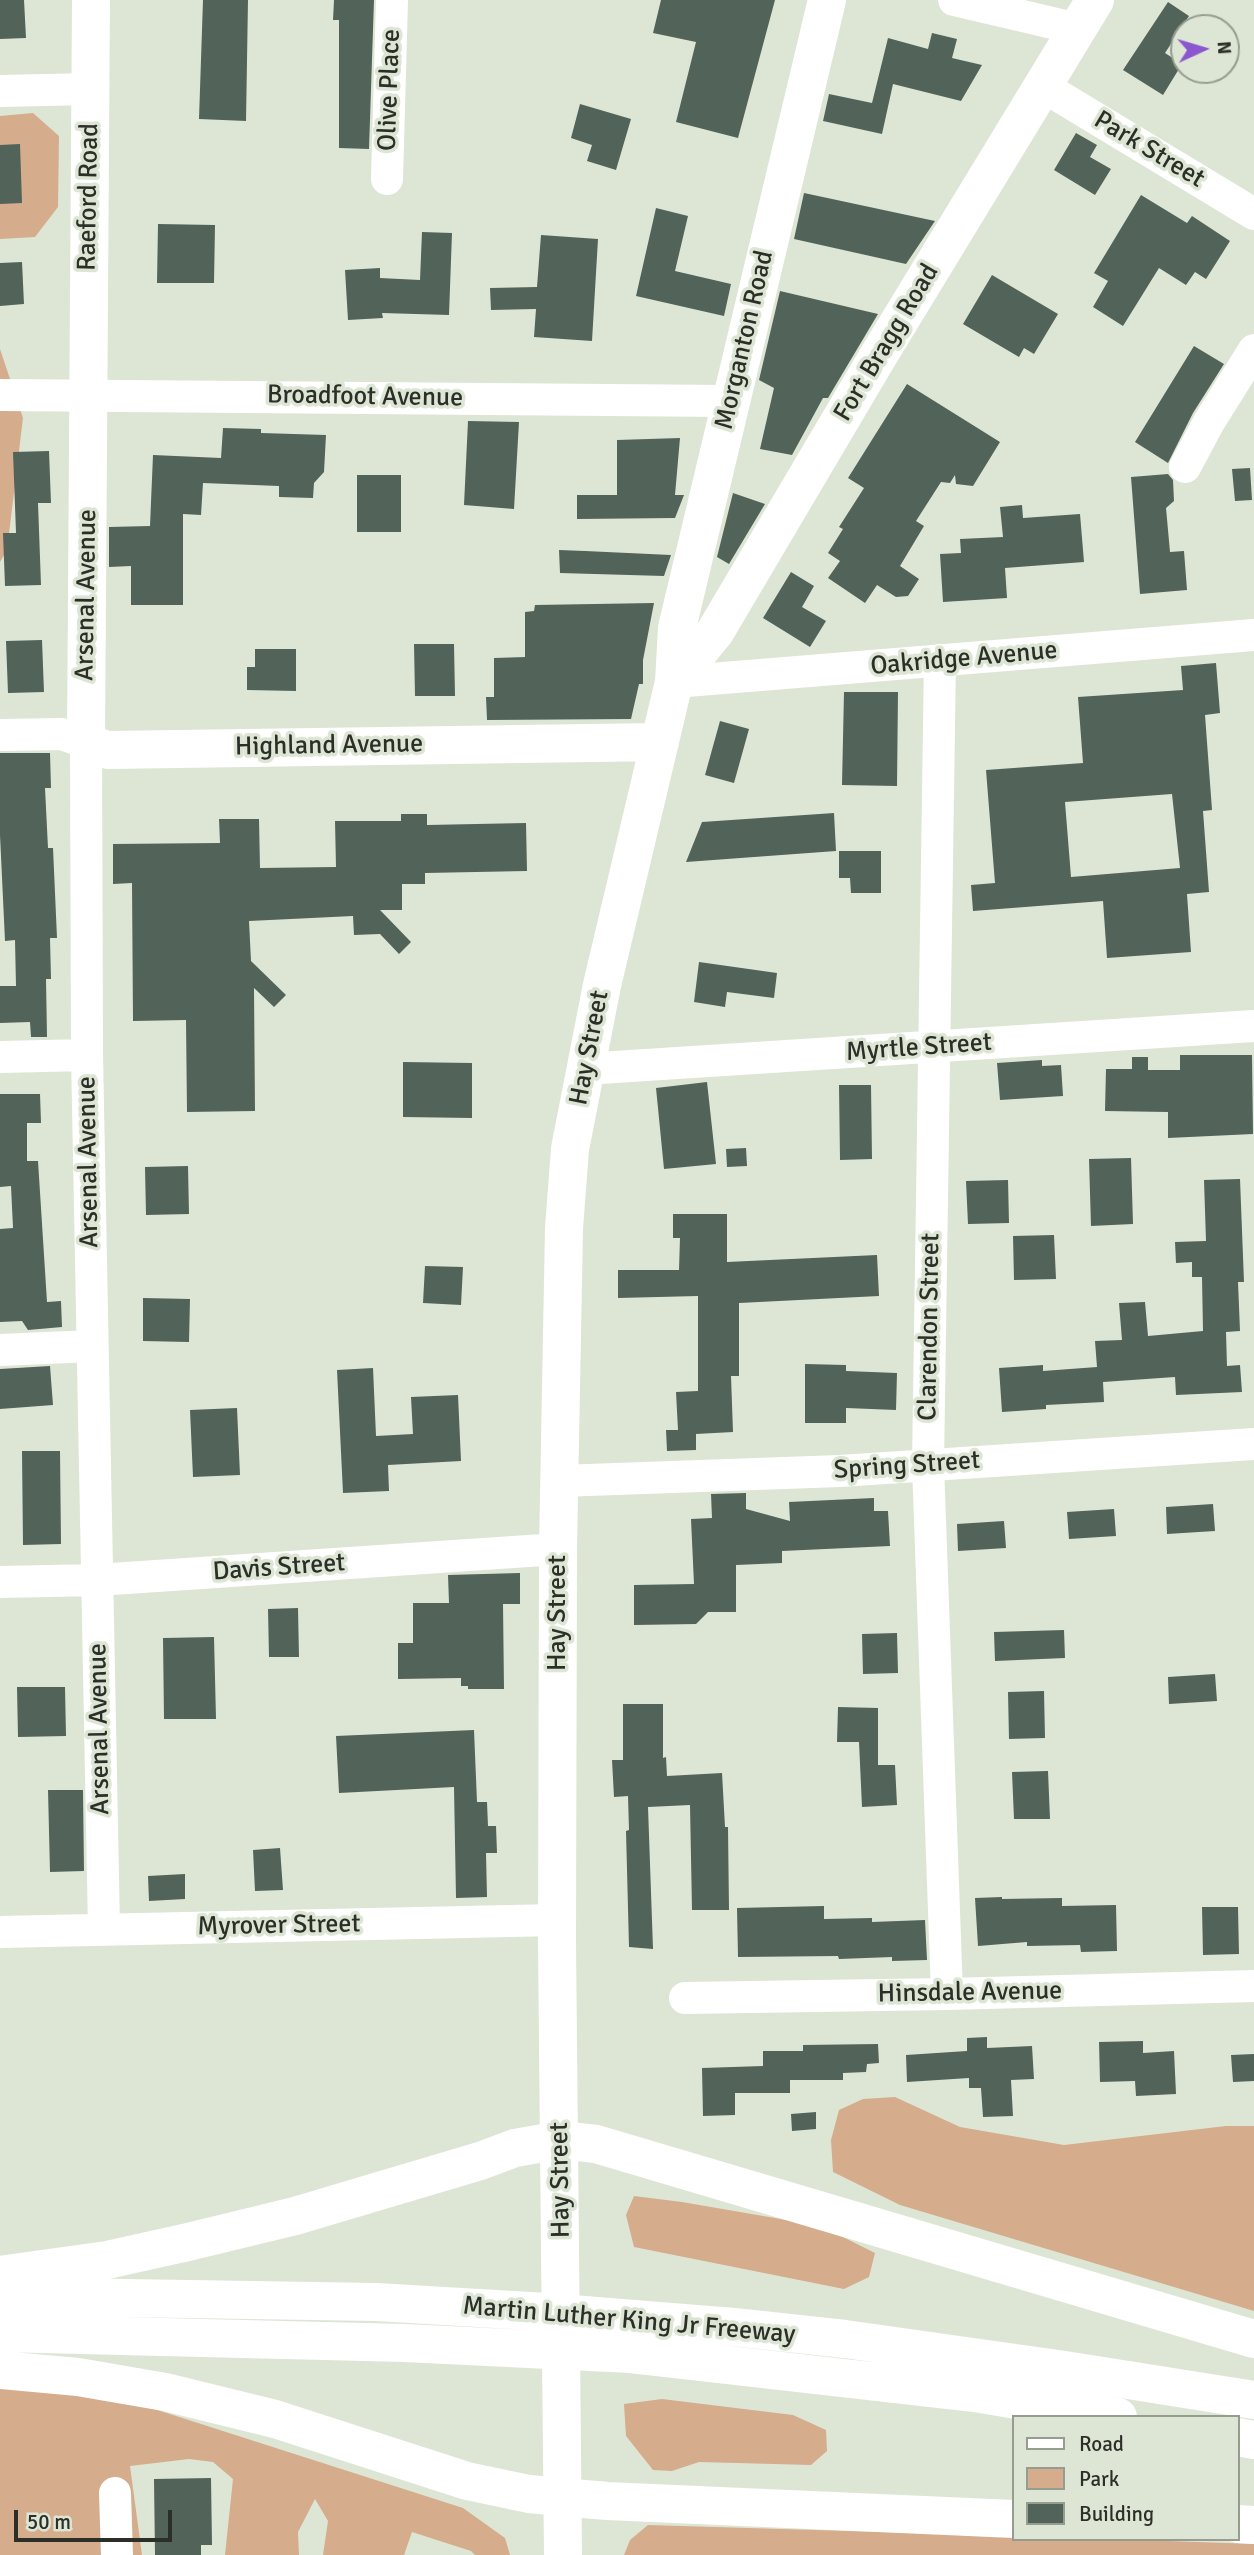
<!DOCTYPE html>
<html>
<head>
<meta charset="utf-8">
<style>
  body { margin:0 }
  #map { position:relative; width:1254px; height:2555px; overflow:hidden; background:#dde6d5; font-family:Signika,sans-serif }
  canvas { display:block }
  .legend { position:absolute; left:1012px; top:2415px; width:228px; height:126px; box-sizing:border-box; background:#dde6d5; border:2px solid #969d90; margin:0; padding:9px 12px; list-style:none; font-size:21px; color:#2c2f28 }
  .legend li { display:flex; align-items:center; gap:14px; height:35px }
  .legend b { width:35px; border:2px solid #969d90 }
  .north { position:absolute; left:1170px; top:14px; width:70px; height:70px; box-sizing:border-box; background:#dde6d5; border:2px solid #969d90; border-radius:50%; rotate:86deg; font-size:19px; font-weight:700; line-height:28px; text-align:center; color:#2c2f28 }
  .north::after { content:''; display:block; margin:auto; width:24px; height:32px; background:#8b57cf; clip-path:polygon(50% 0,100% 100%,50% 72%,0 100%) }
  .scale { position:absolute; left:14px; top:2510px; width:158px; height:32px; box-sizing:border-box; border:4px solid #2c2f28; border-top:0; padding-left:9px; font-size:21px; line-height:24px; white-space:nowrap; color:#2c2f28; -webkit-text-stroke:5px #dde6d5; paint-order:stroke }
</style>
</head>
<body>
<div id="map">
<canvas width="1254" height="2555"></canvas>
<ul class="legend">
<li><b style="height:9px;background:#fff"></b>Road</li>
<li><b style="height:19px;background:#d5ac8c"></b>Park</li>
<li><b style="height:19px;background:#52635a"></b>Building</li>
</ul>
<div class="north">N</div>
<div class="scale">50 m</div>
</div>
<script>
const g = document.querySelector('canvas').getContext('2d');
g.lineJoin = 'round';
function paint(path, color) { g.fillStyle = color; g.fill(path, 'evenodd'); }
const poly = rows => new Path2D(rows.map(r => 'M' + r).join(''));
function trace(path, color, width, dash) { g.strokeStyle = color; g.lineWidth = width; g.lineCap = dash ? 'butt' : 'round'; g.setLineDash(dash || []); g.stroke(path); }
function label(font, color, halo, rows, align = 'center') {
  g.font = font + ' Signika,sans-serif'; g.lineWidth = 7; g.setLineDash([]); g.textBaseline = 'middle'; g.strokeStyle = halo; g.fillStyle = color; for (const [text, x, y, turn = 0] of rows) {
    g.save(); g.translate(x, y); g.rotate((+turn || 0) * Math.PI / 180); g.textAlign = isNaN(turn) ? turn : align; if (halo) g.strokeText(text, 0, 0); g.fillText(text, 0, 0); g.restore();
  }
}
paint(poly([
  [33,113,59,136,58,207,35,237,0,239,0,116],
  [0,349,23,418,7,550,0,562],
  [895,2097,960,2127,1064,2145,1226,2126,1254,2126,1254,2311,900,2205,833,2172,831,2140,839,2110,863,2099],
  [634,2196,682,2202,821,2226,875,2253,869,2277,844,2289,634,2247,626,2215],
  [0,2388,120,2398,463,2508,505,2538,510,2555,475,2555,471,2551,412,2532,404,2555,323,2555,328,2521,315,2499,298,2532,299,2555,225,2555,233,2479,213,2462,189,2459,130,2466,142,2555,0,2555],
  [662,2399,793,2415,826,2430,827,2451,811,2465,699,2462,672,2471,653,2470,626,2436,624,2404],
  [648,2525,1014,2536,1014,2539,1112,2539,1254,2544,1254,2555,624,2555,630,2540]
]), '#d5ac8c');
paint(poly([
  [0,0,24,0,26,38,0,39],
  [203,0,248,0,246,121,199,119],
  [334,0,374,0,369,149,339,148,339,20,333,20],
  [661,0,775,0,738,138,676,122,696,42,653,33],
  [1168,2,1189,16,1165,53,1182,64,1163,95,1123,70],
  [932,33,957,39,952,58,982,65,961,101,893,84,882,134,823,121,829,94,872,103,888,38,928,49],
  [580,104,631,119,616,170,587,161,592,145,571,138],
  [1076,133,1097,145,1090,157,1111,169,1095,195,1054,170],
  [20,144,22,203,0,204,0,145],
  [804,193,935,221,906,264,794,239],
  [1141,195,1187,223,1192,216,1230,241,1206,279,1195,272,1186,285,1159,268,1123,326,1093,307,1108,281,1094,273],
  [656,208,688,216,675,271,731,284,724,316,636,296],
  [158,224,215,225,214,283,157,283],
  [422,232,452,233,449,315,382,313,383,318,348,320,345,270,380,268,380,278,420,280],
  [541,235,598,239,592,341,534,337,536,309,491,310,490,288,537,287],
  [22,262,24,304,0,306,0,263],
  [992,275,1058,314,1034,354,1024,348,1019,357,963,324],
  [780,291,878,314,828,398,823,398,792,455,760,449,774,388,759,380],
  [1194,346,1224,364,1193,413,1168,463,1135,442],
  [907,384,1000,442,973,486,956,484,955,475,950,483,941,482,916,521,924,526,900,566,919,579,908,596,896,597,877,585,865,603,828,578,840,561,828,553,843,529,839,527,864,488,848,478],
  [468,421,519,422,514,509,464,505],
  [223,428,261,429,261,433,326,435,324,472,314,483,313,498,279,497,279,486,203,483,201,515,183,514,183,605,131,605,131,566,109,567,109,527,150,526,153,455,221,458],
  [680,438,675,495,684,495,675,518,577,519,577,495,617,495,617,440],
  [49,451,51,503,38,503,41,585,5,586,3,533,16,533,13,452],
  [1250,468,1252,500,1235,501,1232,469],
  [1168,474,1173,480,1174,501,1166,508,1170,552,1184,551,1187,590,1140,594,1131,477],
  [357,475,401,475,401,532,357,532],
  [733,493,765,504,729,564,717,557],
  [1022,505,1023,518,1080,514,1084,562,1005,568,1007,598,943,602,940,554,961,553,960,539,1003,537,1000,507],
  [559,550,585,551,671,555,664,576,560,573],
  [791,572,814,586,802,607,826,621,810,647,763,618],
  [654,603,643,660,643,684,639,684,631,719,487,720,486,697,494,697,494,658,525,657,525,612,534,611,535,605],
  [42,640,44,692,8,693,6,641],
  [414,644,454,644,455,696,415,696],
  [255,649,296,649,296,691,247,690,247,667,255,667],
  [1216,663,1220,713,1205,715,1212,810,1203,811,1209,892,1187,894,1191,952,1107,958,1103,901,973,911,971,885,995,883,986,770,1083,763,1078,697,1183,690,1181,666],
  [1172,794,1180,868,1071,877,1065,802],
  [844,692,898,692,897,786,842,785],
  [720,721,749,729,734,783,705,775],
  [0,753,50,753,51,788,45,788,48,848,53,848,57,938,50,938,51,979,46,979,47,1037,31,1037,30,1022,0,1023,0,986,16,986,15,940,5,941,0,835],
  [834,813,836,851,686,862,702,822],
  [401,814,427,814,427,825,526,823,527,871,425,873,425,884,402,884,402,910,380,910,411,942,399,954,380,934,354,935,353,916,249,921,251,961,286,995,274,1007,254,988,255,1111,187,1112,186,1020,133,1021,132,883,113,884,113,844,220,843,219,819,259,819,260,868,336,867,335,821,401,821],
  [839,851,881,851,881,893,851,893,850,878,839,878],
  [699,962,777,973,774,998,727,992,725,1007,694,1002],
  [1180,1055,1252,1055,1253,1134,1168,1138,1168,1112,1105,1111,1106,1069,1132,1069,1132,1057,1148,1057,1148,1070,1180,1070],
  [1042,1060,1042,1066,1061,1065,1063,1096,1000,1100,997,1063],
  [403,1062,472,1063,472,1118,403,1117],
  [707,1082,716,1164,664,1169,656,1088],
  [839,1085,871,1085,872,1159,840,1160],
  [0,1094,40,1094,41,1123,27,1123,27,1161,38,1161,47,1302,61,1301,62,1327,28,1330,22,1321,0,1322,0,1229,13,1228,11,1186,0,1187],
  [746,1148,747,1166,727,1167,726,1149],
  [1131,1158,1133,1224,1091,1226,1089,1159],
  [188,1166,189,1214,146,1215,145,1167],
  [1240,1179,1244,1282,1238,1282,1240,1331,1226,1332,1227,1366,1240,1365,1242,1392,1176,1395,1175,1377,1103,1382,1104,1402,1046,1405,1046,1409,1002,1412,999,1368,1043,1365,1043,1371,1097,1367,1095,1341,1122,1340,1119,1303,1145,1302,1148,1336,1203,1331,1202,1277,1192,1277,1192,1262,1176,1263,1175,1242,1206,1241,1204,1180],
  [1008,1180,1009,1223,968,1224,966,1181],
  [673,1214,727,1214,727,1262,877,1255,879,1296,739,1303,739,1376,731,1376,733,1432,696,1434,696,1450,667,1451,666,1430,678,1430,676,1392,698,1391,698,1296,618,1298,618,1270,679,1270,680,1238,673,1238],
  [1054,1235,1056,1279,1014,1280,1013,1236],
  [425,1266,463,1267,461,1305,423,1303],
  [143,1298,190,1299,189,1342,143,1341],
  [805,1364,846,1365,846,1371,897,1373,896,1410,846,1408,846,1423,805,1423],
  [50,1366,53,1405,0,1409,0,1369],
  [373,1368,376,1436,413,1434,411,1397,458,1395,461,1461,388,1465,389,1491,343,1493,337,1370],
  [237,1408,240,1475,193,1477,190,1410],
  [22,1451,60,1451,61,1544,23,1545],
  [746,1493,746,1509,790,1521,789,1502,874,1498,874,1511,888,1511,890,1546,782,1551,782,1563,736,1565,736,1612,708,1612,696,1624,634,1625,634,1585,694,1584,691,1519,712,1518,711,1494],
  [1213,1504,1215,1531,1167,1534,1166,1507],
  [1114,1509,1116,1536,1069,1539,1067,1512],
  [1004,1521,1006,1548,958,1551,957,1524],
  [520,1573,520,1604,503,1604,504,1689,468,1689,468,1686,461,1686,461,1678,398,1679,398,1643,413,1643,413,1603,449,1603,448,1575],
  [298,1608,299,1657,269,1657,268,1609],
  [1064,1630,1065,1658,995,1661,994,1632],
  [897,1633,898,1673,863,1674,862,1634],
  [214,1637,216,1719,164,1719,163,1638],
  [1215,1674,1217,1701,1169,1704,1168,1677],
  [17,1687,65,1687,66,1736,18,1737],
  [1044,1691,1045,1738,1009,1739,1008,1692],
  [623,1704,663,1704,663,1758,666,1757,667,1776,722,1773,725,1827,728,1827,729,1910,692,1910,690,1805,648,1807,653,1949,629,1947,626,1831,629,1830,628,1796,614,1797,612,1760,623,1760],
  [838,1707,878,1708,878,1765,895,1765,897,1805,862,1807,859,1742,837,1742],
  [474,1730,477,1802,487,1802,488,1826,496,1826,497,1853,486,1853,487,1897,456,1898,454,1787,339,1793,336,1736],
  [1048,1771,1050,1819,1014,1819,1012,1772],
  [48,1790,83,1790,84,1871,50,1872],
  [280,1848,283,1890,255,1891,253,1850],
  [185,1874,185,1899,149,1901,148,1876],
  [1002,1897,1002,1899,1062,1898,1062,1906,1116,1905,1117,1951,1081,1952,1080,1945,1027,1946,1027,1942,978,1946,975,1898],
  [824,1906,824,1919,872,1918,872,1922,925,1920,927,1960,892,1961,892,1957,839,1959,838,1956,738,1957,737,1908],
  [1202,1907,1238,1907,1239,1954,1203,1955],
  [987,2037,987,2048,1032,2046,1034,2079,1011,2080,1013,2116,983,2117,981,2088,969,2088,969,2078,907,2082,906,2055,967,2051,967,2038],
  [1143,2041,1143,2053,1174,2051,1176,2094,1136,2096,1135,2081,1100,2082,1099,2042],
  [878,2044,879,2063,867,2064,866,2072,843,2073,843,2080,790,2080,790,2093,735,2093,735,2115,703,2116,702,2068,763,2066,763,2051,803,2051,803,2045],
  [1254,2054,1254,2081,1233,2082,1231,2055],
  [816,2112,816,2129,792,2131,791,2114],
  [211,2478,212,2545,201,2545,201,2555,155,2555,154,2479]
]), '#52635a');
trace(poly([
  [954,0,1078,29],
  [1044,87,1254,214],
  [0,91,90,89],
  [387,179,392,0],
  [0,395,730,401],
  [1185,467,1209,422,1254,350],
  [940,660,928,1465,947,1994],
  [674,682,1254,635],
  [0,735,62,734,86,743,87,1055,104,1929],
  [0,1057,87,1055],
  [584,1069,1254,1026],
  [0,1350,92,1346],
  [560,1481,840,1471,1254,1444],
  [0,1582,97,1580,558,1549],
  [0,1932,557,1920],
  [685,1998,947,1994,1254,1986],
  [115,2493,117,2555]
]), '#fff', 32);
trace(poly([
  [91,0,86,743,108,750,660,742],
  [674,682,715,632,877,358,1095,0],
  [563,2555,557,1941,558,1549,564,1228,570,1149,602,985,674,682,677,628,827,0]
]), '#fff', 38);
trace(poly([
  [0,2275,107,2260,188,2242,295,2216,480,2161,515,2148,560,2140,596,2144,1254,2339],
  [0,2296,376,2302,547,2312,734,2327,845,2339,1065,2370,1254,2400],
  [0,2333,405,2343,631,2354,975,2393,1118,2417],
  [0,2370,78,2377,165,2392,275,2419,467,2481,529,2494,607,2501,1014,2519],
  [1238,2437,1254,2440],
  [1238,2524,1254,2525]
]), '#fff', 38);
label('26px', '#2c2f28', '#dde6d5', [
  ["Olive Place",390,90,-88],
  ["Park Street",1149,150,31],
  ["Raeford Road",89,197,-89],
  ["Morganton Road",745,340,-77],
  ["Fort Bragg Road",887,343,-59],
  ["Broadfoot Avenue",365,397,1],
  ["Arsenal Avenue",87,595,-89],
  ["Oakridge Avenue",964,659,-5],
  ["Highland Avenue",329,746,-1],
  ["Hay Street",590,1048,-79],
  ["Myrtle Street",919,1048,-4],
  ["Arsenal Avenue",89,1162,-91],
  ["Clarendon Street",930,1327,-89],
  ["Spring Street",907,1466,-4],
  ["Davis Street",279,1568,-4],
  ["Hay Street",558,1613,-90],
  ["Arsenal Avenue",100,1729,-91],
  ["Myrover Street",279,1926,-1],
  ["Hinsdale Avenue",970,1993,-1],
  ["Hay Street",561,2180,-91],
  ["Martin Luther King Jr Freeway",629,2321,5]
]);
</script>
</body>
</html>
